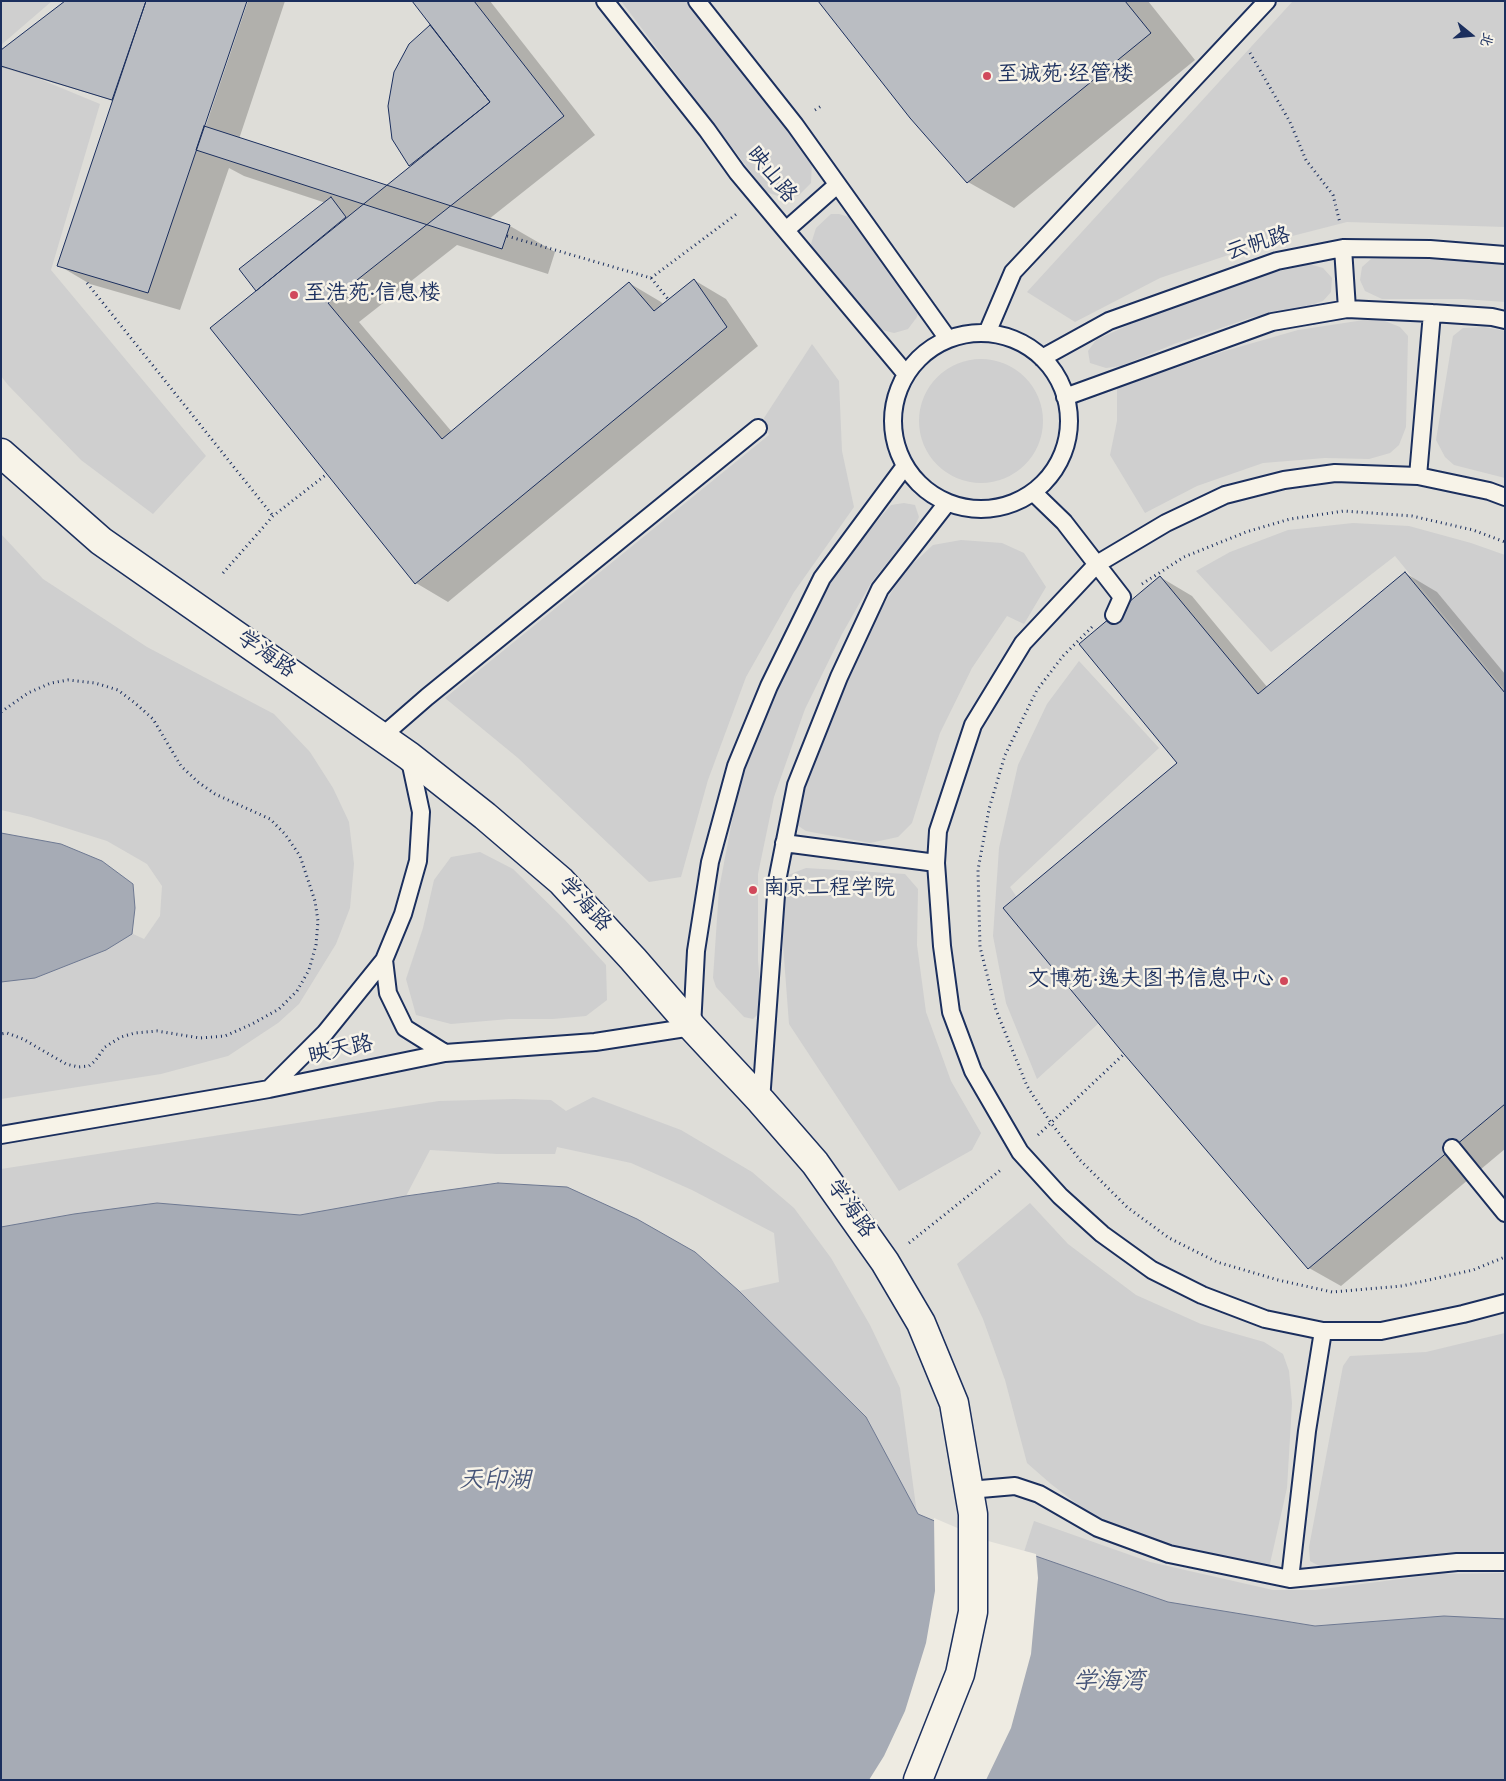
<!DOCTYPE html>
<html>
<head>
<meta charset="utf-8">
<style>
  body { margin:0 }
  #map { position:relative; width:1506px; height:1781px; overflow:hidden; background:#eeebe2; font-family:"Indie Flower","LXGW WenKai TC",sans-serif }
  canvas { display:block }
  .frame { position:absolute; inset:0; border:2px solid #1b2f5e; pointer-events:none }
  .north { position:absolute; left:1446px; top:10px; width:50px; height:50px; -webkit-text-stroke:4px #f7f3e8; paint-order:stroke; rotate:107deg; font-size:14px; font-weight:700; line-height:20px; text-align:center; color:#1b2f5e }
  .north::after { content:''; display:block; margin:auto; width:18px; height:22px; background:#1b2f5e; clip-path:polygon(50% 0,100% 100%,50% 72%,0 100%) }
</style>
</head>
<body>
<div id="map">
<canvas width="1506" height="1781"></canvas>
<div class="frame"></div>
<div class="north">北</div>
</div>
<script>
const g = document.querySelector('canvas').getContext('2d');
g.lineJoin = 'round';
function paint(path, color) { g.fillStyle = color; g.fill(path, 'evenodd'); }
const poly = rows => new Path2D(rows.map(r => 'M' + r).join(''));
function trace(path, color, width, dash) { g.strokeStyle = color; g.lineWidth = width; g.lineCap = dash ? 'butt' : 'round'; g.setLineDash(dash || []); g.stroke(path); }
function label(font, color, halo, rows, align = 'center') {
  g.font = font + ' "Indie Flower","LXGW WenKai TC",sans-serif'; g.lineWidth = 5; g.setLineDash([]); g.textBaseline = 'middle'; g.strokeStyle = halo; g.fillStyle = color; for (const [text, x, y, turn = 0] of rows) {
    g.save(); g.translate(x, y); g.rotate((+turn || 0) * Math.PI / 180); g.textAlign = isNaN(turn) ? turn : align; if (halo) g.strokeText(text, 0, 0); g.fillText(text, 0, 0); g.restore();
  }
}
paint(poly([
  [1,1,1505,1,1505,1780,1,1780]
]), '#deddd8');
paint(poly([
  [1,1,52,1,1,45],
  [621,1,689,1,812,161,811,183,798,196,781,197,766,192],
  [1293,1,1505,1,1505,227,1347,222,1261,244,1160,278,1075,322,1027,292],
  [1,63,100,104,51,270,206,456,153,514,81,460,8,385,1,376],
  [831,214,839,214,849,217,919,306,917,317,908,329,894,333,878,329,815,255,811,244,816,228],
  [1397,257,1465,260,1505,264,1505,302,1463,299,1382,299,1365,291,1360,280,1362,267,1371,259],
  [1309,264,1323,268,1332,278,1331,292,1323,301,1302,308,1253,317,1174,344,1121,366,1106,368,1090,363,1088,351,1096,340,1161,310,1247,279],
  [1377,318,1400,327,1408,336,1406,427,1399,445,1390,453,1369,459,1325,458,1263,463,1197,486,1145,513,1110,455,1117,421,1117,388,1225,351,1298,330],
  [1484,327,1505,331,1505,478,1454,465,1445,457,1436,440,1453,336,1463,328],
  [812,344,839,381,842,451,854,507,794,592,746,677,708,780,681,877,649,882,518,758,445,698,769,435,764,418],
  '919 421a62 62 0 1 1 124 0a62 62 0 1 1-124 0Z',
  [904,503,915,505,919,517,913,530,871,583,842,634,805,709,774,797,758,874,758,961,761,994,759,1013,753,1019,744,1017,716,987,713,978,719,889,738,790,775,689,815,609,848,555,891,505],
  [1353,523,1409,526,1471,543,1505,555,1505,690,1395,556,1271,652,1196,571,1230,552,1288,530],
  [1,534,43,579,147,647,274,714,310,752,333,788,349,822,354,864,350,908,336,944,299,1004,278,1023,228,1056,161,1074,1,1099,1,982,131,933,144,939,160,916,162,886,147,864,107,841,31,817,1,810],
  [961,540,1002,543,1024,553,1046,587,1024,624,1007,616,972,668,940,733,912,823,898,837,870,843,806,831,797,825,804,791,841,689,881,609,904,572,933,545],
  [1079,661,1159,748,1010,887,1100,1022,1037,1079,1006,1003,993,936,999,848,1018,765,1047,704],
  [480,852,513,869,564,919,606,965,607,1000,586,1016,553,1019,509,1019,451,1024,416,1015,406,979,423,928,434,880,451,857],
  [806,868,905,874,918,889,917,945,926,1012,951,1081,981,1133,972,1150,899,1191,789,1024,780,905,788,875],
  [593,1097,681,1130,752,1172,794,1208,831,1258,870,1325,900,1388,917,1514,866,1417,739,1291,779,1282,774,1233,692,1190,631,1163,557,1147,555,1154,497,1154,430,1150,406,1196,300,1215,157,1203,74,1214,1,1227,1,1169,439,1101,514,1099,551,1100,566,1111],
  [1030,1203,1068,1244,1136,1295,1201,1324,1264,1342,1283,1354,1289,1371,1292,1403,1287,1488,1269,1568,1173,1549,1098,1520,1051,1484,1027,1463,1005,1380,983,1319,957,1264],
  [1505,1333,1505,1554,1321,1567,1310,1561,1309,1547,1343,1366,1350,1356,1426,1352],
  [1034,1521,1150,1562,1273,1590,1315,1590,1439,1574,1505,1573,1505,1619,1444,1616,1315,1626,1168,1602,1024,1552]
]), '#cfcfcf');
const water = poly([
  [1,833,61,844,102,861,133,884,135,908,132,934,106,950,35,978,1,982,1,833],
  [498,1183,567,1187,637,1219,695,1252,739,1291,866,1417,918,1514,987,1543,1024,1552,1168,1602,1315,1626,1444,1616,1505,1619,1505,1780,1,1780,1,1227,74,1214,157,1203,300,1215,406,1196,498,1183]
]);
paint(water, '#a6abb5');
trace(water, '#6e7992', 1);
paint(poly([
  [934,1518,988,1541,1036,1554,1038,1578,1031,1654,1011,1728,986,1780,869,1780,884,1756,905,1711,926,1643,935,1591]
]), '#eeebe2');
paint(poly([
  [67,1,246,1,203,128,205,128,248,1,285,1,239,139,387,186,412,166,394,138,410,45,432,25,413,1,490,1,595,135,489,219,510,226,555,252,548,274,457,245,359,322,452,432,629,283,661,302,664,305,694,280,726,299,758,346,448,602,416,583,212,328,257,291,326,203,244,176,229,168,180,310,90,284,58,265,114,101,1,67,1,52],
  [819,1,1148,1,1195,60,1014,208,968,182],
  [1405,573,1437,592,1505,674,1505,1149,1341,1286,1309,1268,1179,763,1160,577,1192,596,1268,688]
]), '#0003');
const building = poly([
  [65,1,146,1,112,100,1,66,1,50,65,1],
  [146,1,247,1,148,293,57,266,146,1],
  [412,1,474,1,564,116,328,303,442,439,629,282,654,311,694,279,727,327,415,584,210,328,490,102,412,1],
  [818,1,1125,1,1151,33,967,183,910,118,818,1],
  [430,25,490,102,409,166,392,139,388,106,394,72,409,44,430,25],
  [204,126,510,225,502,249,196,150,204,126],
  [331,197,346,217,256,291,239,269,331,197],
  [1405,572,1505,693,1505,1104,1308,1269,1124,1054,1003,908,1177,763,1079,644,1160,576,1258,694,1405,572]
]);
paint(building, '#babdc2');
trace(building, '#1b2f5e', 1);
const lane = poly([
  [605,1,707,130,737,172,906,374],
  [697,1,795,125,948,339],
  [786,230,837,185],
  [1343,248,1347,309],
  [987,333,1013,272,1267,1],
  '893 421a88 88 0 1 1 176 0a88 88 0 1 1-176 0Z',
  [1042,358,1109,321,1277,261,1343,248,1430,249,1505,255],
  [1065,397,1272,322,1347,309,1432,313,1492,317,1505,320],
  [1418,476,1432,313],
  [1033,492,1064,522,1122,597,1114,615],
  [1505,497,1489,491,1418,476,1335,473,1284,480,1225,495,1166,523,1097,564,1023,643,973,725,938,831,936,863,942,946,951,1012,973,1071,1020,1152,1060,1196,1102,1234,1152,1270,1202,1295,1265,1319,1323,1331,1381,1331,1463,1314,1505,1303],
  [381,737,427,697,758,428],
  [784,843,936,863],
  [384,960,388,993,405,1028,445,1053],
  [269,1089,325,1033,384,960,403,914,418,861,421,812,409,756],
  [761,1101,777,881,796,785,839,677,880,589,947,503],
  [1,1135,269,1089,445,1053,595,1042,692,1027,696,951,710,862,736,766,769,686,822,578,905,466],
  [1452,1148,1505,1213],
  [969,1490,1015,1486,1039,1494,1098,1528,1169,1554,1290,1579,1457,1562,1505,1562],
  [1290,1579,1307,1431,1323,1331]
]);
const street = poly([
  [1,453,101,541,409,756,485,816,561,881,633,959,692,1027,761,1101,815,1163,885,1262,921,1323,954,1403,973,1514,973,1612,960,1674,918,1780]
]);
trace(lane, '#1b2f5e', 20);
trace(street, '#1b2f5e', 31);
trace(poly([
  [1250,53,1290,122,1306,160,1333,195,1340,223],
  [815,110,823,105],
  [507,236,651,278,738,213],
  [651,278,668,299],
  [87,283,273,516],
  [223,573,273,516,327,474],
  [1142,584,1184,557,1246,532,1290,519,1344,511,1412,516,1473,530,1505,542],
  [1092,627,1063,656,1037,690,1005,755,989,809,978,870,980,947,996,1010,1027,1086,1051,1123,1080,1160,1127,1207,1169,1238,1217,1262,1278,1280,1332,1292,1402,1286,1473,1270,1505,1257],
  [1,712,28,693,51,683,68,680,95,683,118,690,135,703,153,719,181,766,198,782,215,794,270,819,285,834,300,856,315,901,318,921,316,945,309,970,297,991,279,1009,252,1024,225,1036,200,1038,157,1031,135,1033,121,1037,105,1047,95,1061,89,1066,78,1067,66,1064,23,1039,7,1033,1,1034],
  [1038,1135,1124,1054],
  [909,1243,1002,1169]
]), '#1b2f5e', 3, [1, 4]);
trace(lane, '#f7f3e8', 16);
trace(street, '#f7f3e8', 28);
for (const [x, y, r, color] of [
  [987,76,5,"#d1495b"],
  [294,295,5,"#d1495b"],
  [753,890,5,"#d1495b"],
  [1284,981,5,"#d1495b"]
]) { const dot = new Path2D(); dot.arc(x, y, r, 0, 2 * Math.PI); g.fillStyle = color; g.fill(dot); trace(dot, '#f7f3e8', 2); }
label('22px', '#1b2f5e', '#f7f3e8', [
  ["至诚苑·经管楼",997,76],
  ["至浩苑·信息楼",304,295],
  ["南京工程学院",763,890],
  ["文博苑·逸夫图书信息中心",1274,981,"right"]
], 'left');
label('22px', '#1b2f5e', '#f7f3e8', [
  ["映山路",770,176,51],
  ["云帆路",1259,246,-17],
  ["学海路",265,656,35],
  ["学海路",583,906,46],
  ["映天路",341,1052,-12],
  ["学海路",849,1210,55]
]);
label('italic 24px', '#455478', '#f7f3e8', [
  ["天印湖",495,1483],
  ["学海湾",1109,1684]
]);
</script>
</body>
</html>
